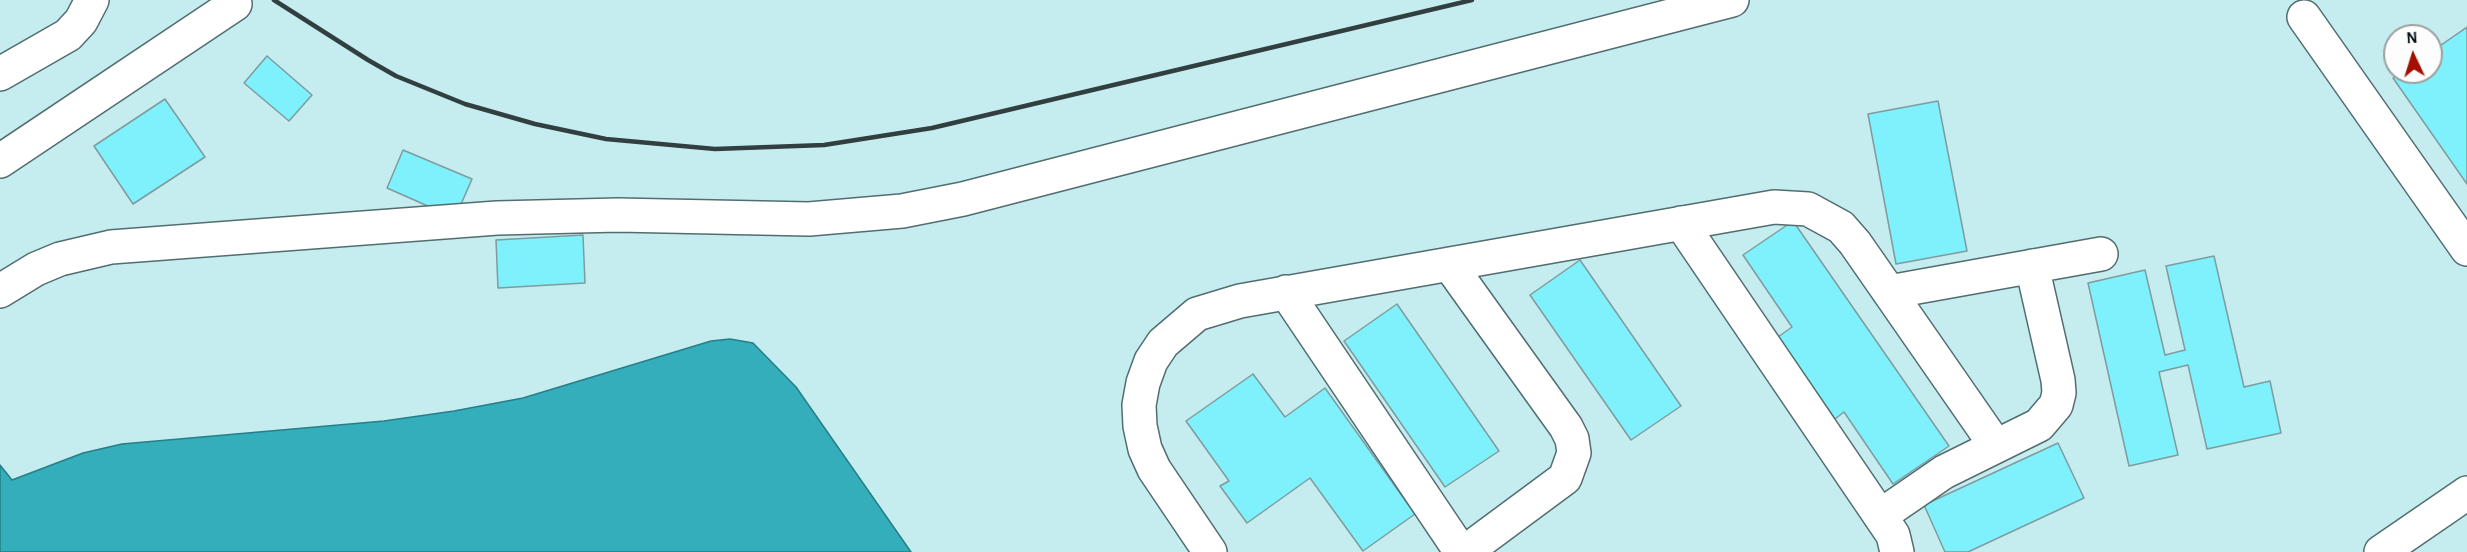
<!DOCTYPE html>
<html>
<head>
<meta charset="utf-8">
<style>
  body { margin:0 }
  #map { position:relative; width:2467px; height:552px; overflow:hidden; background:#d9f7fa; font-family:"Alegreya Sans",sans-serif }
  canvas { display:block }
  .north { position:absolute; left:2383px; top:24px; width:60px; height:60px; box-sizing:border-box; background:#fdfdfd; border:2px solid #9b9f9f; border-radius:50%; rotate:356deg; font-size:16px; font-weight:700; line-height:24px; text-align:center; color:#071213 }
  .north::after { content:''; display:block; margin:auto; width:21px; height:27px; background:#a40f00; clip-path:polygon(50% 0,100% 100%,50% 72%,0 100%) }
</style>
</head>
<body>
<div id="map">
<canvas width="2467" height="552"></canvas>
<div class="north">N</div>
</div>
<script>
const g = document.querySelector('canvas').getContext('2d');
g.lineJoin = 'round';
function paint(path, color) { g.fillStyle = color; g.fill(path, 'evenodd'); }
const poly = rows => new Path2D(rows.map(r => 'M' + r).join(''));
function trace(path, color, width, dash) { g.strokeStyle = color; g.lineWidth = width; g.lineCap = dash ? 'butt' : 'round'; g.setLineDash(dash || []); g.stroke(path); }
paint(poly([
  [0,0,2467,0,2467,552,911,552,796,387,753,343,730,339,711,341,523,398,454,411,384,421,122,444,83,453,11,480,0,465],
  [2395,36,2431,36,2431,72,2395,72]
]), '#c5edf0');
const water = poly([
  [730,339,753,343,796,387,911,552,0,552,0,465,12,480,83,453,122,444,384,421,454,411,523,398,711,341,730,339]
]);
paint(water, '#33aeba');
trace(water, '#267f88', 1.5);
const building = poly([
  [2467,27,2467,184,2393,78,2402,72,2431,72,2431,52,2467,27],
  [267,56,312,95,289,121,244,83,267,56],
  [165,99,205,157,133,204,94,146,165,99],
  [1938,101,1967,251,1896,264,1868,114,1938,101],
  [403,150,472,179,455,218,387,188,403,150],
  [1793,221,1949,446,1893,484,1844,412,1835,419,1778,337,1792,327,1743,255,1793,221],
  [583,235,585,283,498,288,496,240,583,235],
  [2214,256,2244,387,2270,381,2281,433,2207,449,2188,365,2159,372,2178,455,2129,466,2088,283,2145,270,2165,355,2185,350,2166,266,2214,256],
  [1580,260,1681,406,1631,440,1530,295,1580,260],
  [1397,304,1499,451,1445,487,1344,341,1397,304],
  [1253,374,1285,417,1325,388,1415,514,1363,551,1310,478,1247,523,1220,486,1229,481,1186,421,1253,374],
  [2058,443,2084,498,1968,552,1945,552,1924,505,2058,443]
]);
paint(building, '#7ef1fc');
trace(building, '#7f9b9e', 1.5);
const minor = poly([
  [2304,17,2467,249],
  [0,74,68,35,81,21,92,0],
  [0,161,235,4],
  [1681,223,1893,535,1897,552],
  [1449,264,1566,427,1572,439,1574,453,1565,478,1465,552],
  [0,291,36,269,60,259,111,247,497,218,618,215,809,219,902,211,963,199,1732,0],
  [1286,292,1461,552],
  [1889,292,2101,254],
  [1880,516,1944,472,2039,425,2056,405,2059,393,2058,380,2032,266],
  [1210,552,1154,469,1145,449,1140,426,1139,405,1143,383,1151,361,1163,343,1197,314,1240,301,1774,207,1808,209,1841,227,1855,243,1996,446],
  [2381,552,2467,493]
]);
trace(minor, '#526d6f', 36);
trace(minor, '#fff', 33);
trace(poly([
  [274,0,368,60,396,76,465,104,535,124,606,139,715,149,824,145,932,128,1472,0]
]), '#313f41', 4.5);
</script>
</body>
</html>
